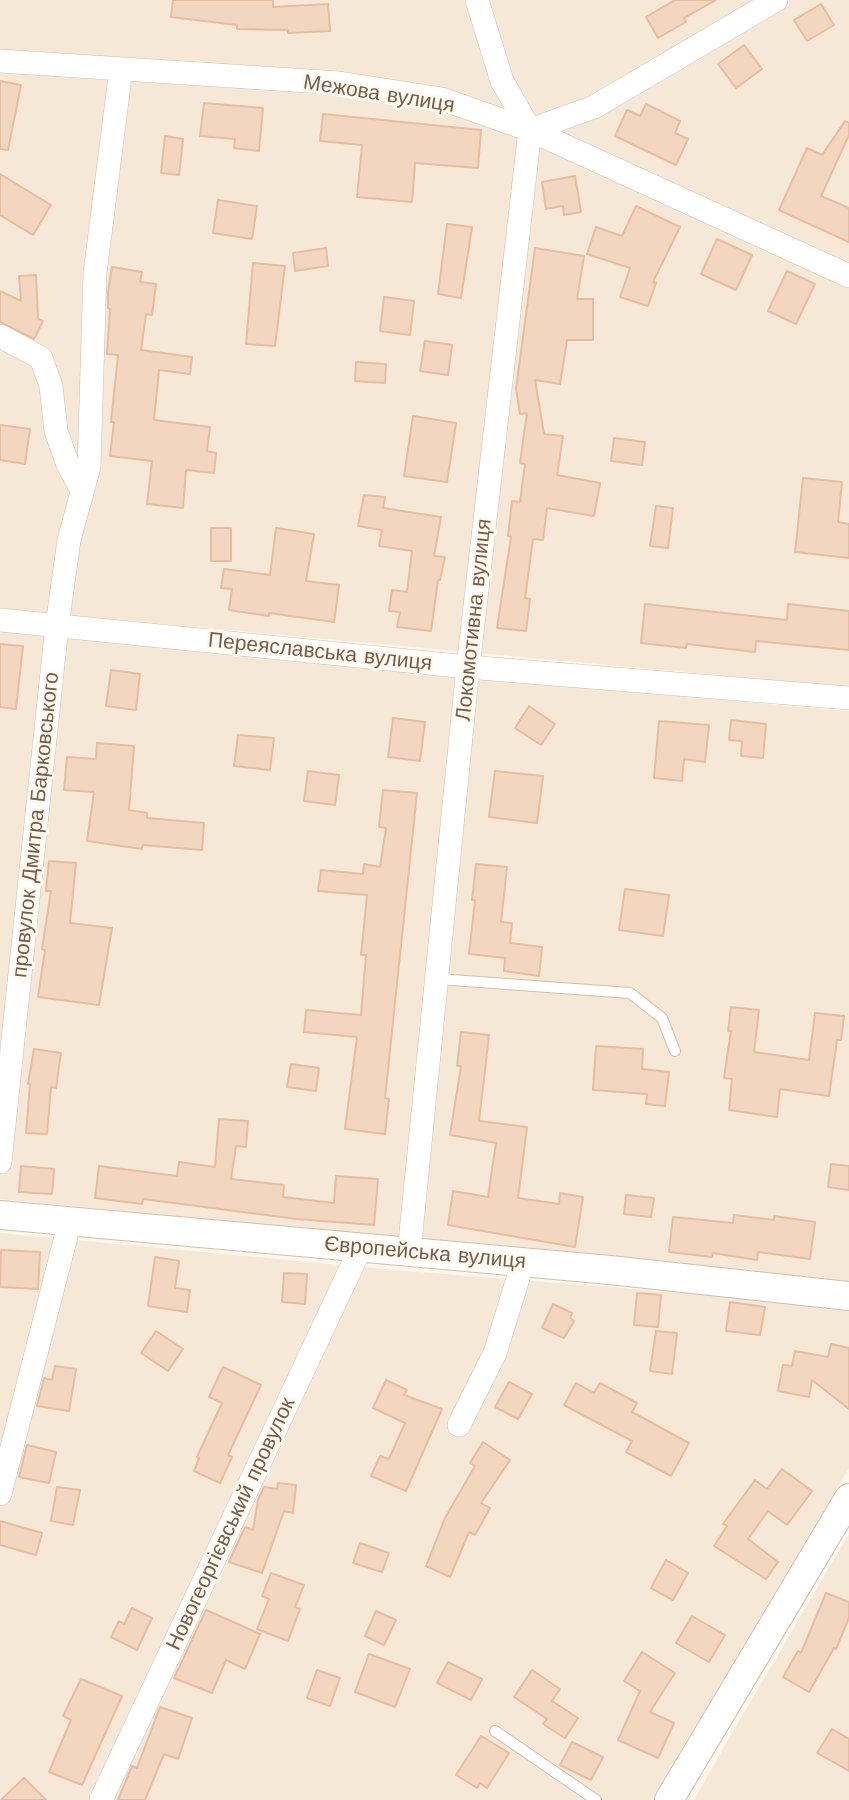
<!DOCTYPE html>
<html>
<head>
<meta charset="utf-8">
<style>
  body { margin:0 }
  canvas { display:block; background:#fdf6e9 }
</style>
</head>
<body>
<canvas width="849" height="1800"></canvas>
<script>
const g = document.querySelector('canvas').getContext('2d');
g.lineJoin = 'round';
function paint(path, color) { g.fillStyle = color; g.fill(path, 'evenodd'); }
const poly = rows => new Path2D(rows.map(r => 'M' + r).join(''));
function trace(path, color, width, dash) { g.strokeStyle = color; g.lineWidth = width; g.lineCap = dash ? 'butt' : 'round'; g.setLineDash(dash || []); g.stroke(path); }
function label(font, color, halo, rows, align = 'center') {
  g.font = font + ' "Work Sans",sans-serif'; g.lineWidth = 6; g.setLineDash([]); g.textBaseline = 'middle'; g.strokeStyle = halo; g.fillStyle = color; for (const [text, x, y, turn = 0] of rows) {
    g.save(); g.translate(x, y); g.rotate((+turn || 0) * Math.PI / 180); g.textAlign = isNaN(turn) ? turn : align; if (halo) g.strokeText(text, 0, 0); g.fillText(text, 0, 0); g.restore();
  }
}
paint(poly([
  [0,0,849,0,849,687,0,609],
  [0,629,505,681,849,711,849,1281,0,1199],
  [0,1233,406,1271,849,1306,849,1468,651,1800,0,1800],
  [849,1534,849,1800,694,1800,735,1728]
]), '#f5e8d7');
const building = poly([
  [173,0,273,0,273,7,328,4,330,31,288,33,288,30,237,29,237,25,171,17,173,0],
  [675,0,716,0,684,18,686,22,658,38,646,17,675,0],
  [821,4,834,25,807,41,794,20,821,4],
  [744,45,762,69,736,88,718,64,744,45],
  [0,81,21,85,8,150,0,149,0,81],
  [204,103,263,108,259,151,234,148,235,139,200,136,204,103],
  [646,104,680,121,675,133,688,139,676,165,615,136,627,110,640,116,646,104],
  [323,114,481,130,478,168,415,163,412,202,357,197,362,145,320,141,323,114],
  [845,121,849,123,849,135,821,196,849,208,849,242,779,210,807,148,822,155,845,121],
  [165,136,183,139,179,175,161,173,165,136],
  [0,174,51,205,33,235,0,215,0,174],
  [575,176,581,212,564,215,563,206,546,209,542,182,575,176],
  [218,200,257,206,252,239,213,233,218,200],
  [636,206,680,227,653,282,656,283,648,306,620,297,630,268,587,254,596,227,622,236,636,206],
  [447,224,472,227,461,298,438,294,447,224],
  [717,239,752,255,736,290,701,274,717,239],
  [326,248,328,266,295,271,293,253,326,248],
  [535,248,584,256,577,299,593,299,593,340,567,340,560,384,535,380,544,434,563,436,557,475,600,483,594,516,547,508,543,540,533,539,525,598,530,599,526,631,497,628,511,537,508,536,512,501,520,502,525,464,520,463,527,413,520,414,516,389,535,248],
  [253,263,285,266,275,346,246,344,253,263],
  [112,267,142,272,140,282,156,284,152,315,146,314,141,350,192,357,190,374,159,370,154,420,210,427,207,451,216,453,214,473,186,470,183,508,147,504,152,461,110,456,114,422,111,422,118,355,107,354,110,309,108,308,108,292,112,267],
  [787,271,815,284,796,324,768,311,787,271],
  [36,275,38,319,43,321,34,339,0,322,0,291,21,301,19,276,36,275],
  [384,297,414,301,410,335,380,331,384,297],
  [425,341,452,345,448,375,420,371,425,341],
  [356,362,386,364,385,383,355,381,356,362],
  [413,416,456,423,447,482,404,476,413,416],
  [0,425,30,429,25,464,0,460,0,425],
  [614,438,645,442,642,465,611,461,614,438],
  [803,478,842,482,838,522,849,524,849,558,795,552,803,478],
  [364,495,385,497,383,508,441,517,434,556,445,557,440,580,438,580,431,631,397,627,400,612,389,611,392,590,407,592,412,551,379,546,382,530,358,526,364,495],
  [656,506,673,508,668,548,650,546,656,506],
  [211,528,231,528,231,561,211,561,211,528],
  [276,528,314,534,306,581,339,585,334,622,269,613,269,616,229,610,232,589,221,588,224,569,270,575,276,528],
  [645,604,787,620,788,604,849,611,849,650,756,641,755,652,687,644,686,648,641,643,645,604],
  [0,644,23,646,16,709,0,707,0,644],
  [111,670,140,674,136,710,106,706,111,670],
  [529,706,555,724,541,745,515,728,529,706],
  [393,718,425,722,420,761,388,757,393,718],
  [731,720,766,724,763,758,741,756,742,741,729,740,731,720],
  [659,721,709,725,705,762,684,759,682,781,654,778,659,721],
  [238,735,274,738,270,770,234,766,238,735],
  [97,743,134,746,129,810,147,813,147,818,204,823,202,850,143,845,142,849,87,841,94,792,64,790,67,757,96,759,97,743],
  [308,771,339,775,335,805,304,801,308,771],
  [495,771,543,776,537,823,489,817,495,771],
  [383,790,417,793,385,1098,389,1099,385,1134,345,1129,357,1037,304,1032,306,1010,361,1015,366,955,361,955,367,895,318,891,321,870,363,874,364,864,380,867,386,828,379,827,383,790],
  [49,861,76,863,70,923,112,928,99,1005,38,997,45,950,42,949,51,891,46,891,49,861],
  [476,864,507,867,501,922,512,923,510,943,542,947,539,976,504,971,505,958,469,954,475,900,472,900,476,864],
  [625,889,669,895,663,936,619,930,625,889],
  [731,1007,759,1010,754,1052,809,1060,815,1013,844,1016,841,1040,837,1040,829,1096,780,1089,777,1117,729,1110,732,1079,724,1078,731,1031,728,1031,731,1007],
  [461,1032,489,1035,479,1121,527,1127,518,1198,559,1204,560,1193,583,1197,575,1247,448,1225,453,1191,488,1197,496,1143,450,1135,461,1066,457,1066,461,1032],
  [596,1046,643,1049,642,1069,669,1072,665,1106,646,1104,647,1094,593,1090,596,1046],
  [34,1049,61,1053,56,1088,51,1087,47,1134,26,1133,30,1084,28,1084,34,1049],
  [291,1064,319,1068,316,1091,287,1087,291,1064],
  [219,1119,248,1121,246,1147,236,1146,231,1179,284,1185,283,1197,334,1203,336,1176,378,1179,374,1225,297,1219,143,1199,142,1204,95,1198,99,1166,177,1176,179,1162,215,1167,219,1119],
  [831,1164,849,1166,849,1190,828,1187,831,1164],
  [21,1166,54,1169,52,1194,19,1192,21,1166],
  [626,1195,654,1198,651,1217,624,1214,626,1195],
  [734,1215,774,1220,774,1216,815,1222,810,1259,758,1252,757,1260,713,1253,712,1257,669,1252,673,1217,733,1223,734,1215],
  [1,1250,40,1252,38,1289,0,1287,1,1250],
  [155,1257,179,1261,175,1288,190,1290,187,1312,148,1306,155,1257],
  [284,1273,307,1274,305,1304,282,1302,284,1273],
  [637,1293,661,1295,658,1327,634,1325,637,1293],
  [730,1302,765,1307,760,1335,726,1331,730,1302],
  [553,1304,572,1313,570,1318,574,1321,564,1338,542,1328,553,1304],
  [156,1331,183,1349,168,1371,141,1353,156,1331],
  [656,1331,677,1333,672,1374,650,1371,656,1331],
  [831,1344,849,1348,849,1409,812,1380,809,1397,778,1391,783,1365,792,1366,795,1351,828,1357,831,1344],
  [55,1366,76,1369,69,1411,37,1406,44,1378,52,1380,55,1366],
  [223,1367,261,1385,228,1455,232,1457,220,1483,194,1471,199,1459,197,1457,222,1403,209,1397,223,1367],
  [386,1380,407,1390,404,1395,442,1409,406,1491,371,1476,380,1456,389,1459,405,1423,373,1408,386,1380],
  [509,1382,532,1394,518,1419,495,1407,509,1382],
  [576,1383,594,1393,600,1383,637,1403,632,1412,689,1443,671,1476,626,1452,632,1441,564,1405,576,1383],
  [483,1442,510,1460,481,1503,490,1508,475,1535,469,1532,450,1577,426,1566,445,1518,475,1466,470,1463,483,1442],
  [27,1445,56,1452,49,1483,19,1477,27,1445],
  [782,1469,812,1491,787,1525,768,1511,748,1539,778,1562,766,1579,714,1546,727,1526,723,1524,755,1480,767,1489,782,1469],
  [278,1483,296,1485,293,1513,284,1511,262,1573,229,1562,245,1527,253,1530,258,1500,264,1487,277,1489,278,1483],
  [57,1487,80,1490,73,1525,51,1521,57,1487],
  [0,1521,42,1533,36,1555,0,1545,0,1521],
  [360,1543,389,1553,382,1572,353,1563,360,1543],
  [666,1560,688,1573,673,1600,651,1588,666,1560],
  [271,1573,304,1585,295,1607,300,1609,288,1641,257,1629,269,1599,262,1596,271,1573],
  [826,1593,849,1602,849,1618,836,1649,834,1648,809,1692,783,1677,798,1651,801,1653,826,1593],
  [132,1608,152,1618,137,1650,111,1637,119,1621,124,1624,132,1608],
  [206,1610,260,1634,245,1669,226,1660,212,1693,174,1678,206,1610],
  [376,1611,396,1620,384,1645,365,1636,376,1611],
  [692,1616,725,1635,709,1662,676,1643,692,1616],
  [642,1652,675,1673,650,1712,674,1723,658,1758,618,1740,640,1691,624,1681,642,1652],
  [369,1654,410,1669,395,1707,355,1692,369,1654],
  [448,1662,482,1679,471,1700,437,1683,448,1662],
  [317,1670,340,1678,330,1706,307,1698,317,1670],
  [532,1670,560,1689,552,1701,578,1718,565,1738,543,1724,547,1719,514,1697,532,1670],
  [81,1679,122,1696,82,1785,49,1772,71,1720,63,1716,81,1679],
  [160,1707,192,1718,178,1759,164,1754,145,1800,118,1800,132,1766,137,1768,160,1707],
  [832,1729,849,1739,849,1771,817,1753,832,1729],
  [481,1736,509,1753,487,1788,480,1783,477,1788,456,1775,481,1736],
  [572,1742,603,1757,591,1780,560,1765,572,1742],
  [24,1778,46,1800,1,1800,24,1778]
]);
paint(building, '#f3d6c0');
trace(building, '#e7bda0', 2);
const service = poly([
  [438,979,630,993,662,1018,675,1051],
  [495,1731,596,1800]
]);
const minor = poly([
  [0,61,339,83,442,99,530,130,849,276],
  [530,130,594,107,776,0],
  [0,336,41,358,51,386,56,431,68,465,82,490],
  [0,620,468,667,849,698],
  [0,1162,57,626,69,540,89,467,95,273,121,69],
  [409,1252,468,667,530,130,502,81,477,0],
  [459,1425,495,1353,523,1262],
  [0,1494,70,1221],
  [101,1800,361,1247]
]);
const tertiary = poly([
  [0,1215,610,1270,849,1296],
  [669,1800,849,1498]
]);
trace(service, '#d0bead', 12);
trace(minor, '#d0bead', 24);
trace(tertiary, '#d0bead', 30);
trace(service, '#fff', 10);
trace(minor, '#fff', 23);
trace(tertiary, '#fff', 28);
label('21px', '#795d4b', '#fffaf0', [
  ["Межова вулиця",379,94,9],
  ["Локомотивна вулиця",474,620,-84],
  ["Переяславська вулиця",320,652,6],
  ["провулок Дмитра Барковського",36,825,-84],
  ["Європейська вулиця",425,1253,5],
  ["Новогеоргієвський провулок",231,1524,-65]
]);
</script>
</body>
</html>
